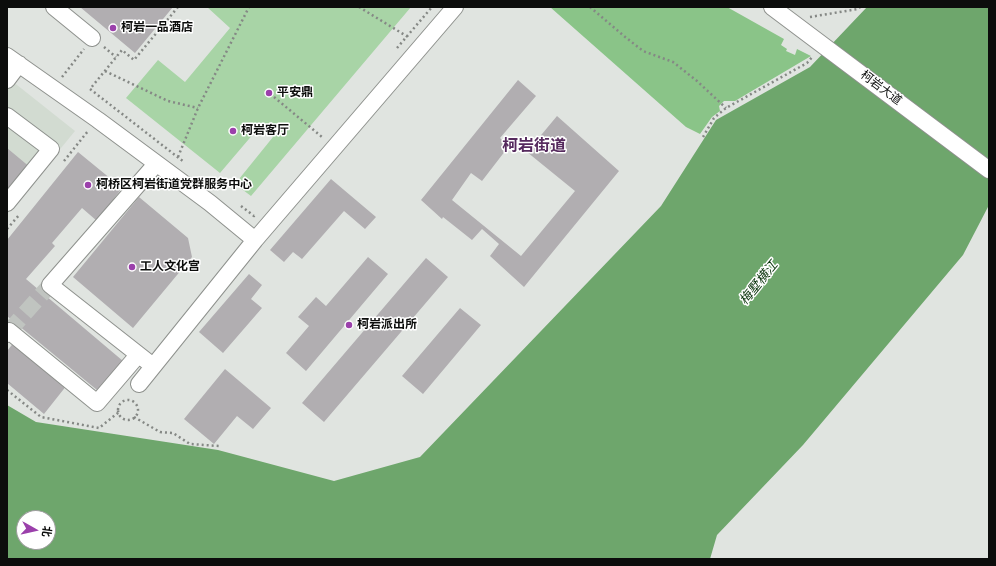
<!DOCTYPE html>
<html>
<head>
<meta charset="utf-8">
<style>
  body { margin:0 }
  #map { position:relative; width:996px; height:566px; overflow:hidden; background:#e0e4e0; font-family:"Noto Serif","Noto Sans SC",serif }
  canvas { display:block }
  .frame { position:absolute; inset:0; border:8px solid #0c0d0c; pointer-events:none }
  .north { position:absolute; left:16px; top:510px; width:40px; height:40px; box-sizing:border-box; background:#fff; border:1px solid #9e9e9e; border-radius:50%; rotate:98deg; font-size:11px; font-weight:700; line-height:16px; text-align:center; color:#0c0d0c }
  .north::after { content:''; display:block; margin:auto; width:14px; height:18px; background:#9b40ab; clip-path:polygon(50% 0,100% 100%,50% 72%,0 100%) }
</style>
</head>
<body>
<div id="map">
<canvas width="996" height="566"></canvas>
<div class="frame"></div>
<div class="north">北</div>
</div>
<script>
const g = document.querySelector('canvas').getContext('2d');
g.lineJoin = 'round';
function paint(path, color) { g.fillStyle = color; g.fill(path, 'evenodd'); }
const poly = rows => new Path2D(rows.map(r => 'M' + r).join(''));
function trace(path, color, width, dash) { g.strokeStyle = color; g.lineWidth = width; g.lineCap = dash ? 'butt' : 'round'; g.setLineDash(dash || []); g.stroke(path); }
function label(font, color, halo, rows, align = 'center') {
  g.font = font + ' "Noto Serif","Noto Sans SC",serif'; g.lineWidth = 3; g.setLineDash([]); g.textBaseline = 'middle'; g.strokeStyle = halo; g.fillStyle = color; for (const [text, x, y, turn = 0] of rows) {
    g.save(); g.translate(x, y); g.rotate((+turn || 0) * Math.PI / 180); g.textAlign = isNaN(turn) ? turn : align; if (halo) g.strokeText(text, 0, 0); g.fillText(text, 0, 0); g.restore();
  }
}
paint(poly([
  [7,77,75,131,7,214]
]), '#d2dbd1');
paint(poly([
  [207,7,411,7,251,196,235,184,273,137,260,126,220,173,126,98,158,60,185,82,230,28]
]), '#a8d4a6');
paint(poly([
  [550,7,727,7,784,39,781,45,787,49,786,51,795,55,797,49,811,56,735,101,724,101,719,106,720,111,712,117,700,134,686,127]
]), '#8ac488');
paint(poly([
  [867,7,989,7,989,205,963,255,803,445,717,535,710,559,7,559,7,405,36,422,218,450,334,481,420,457,661,206,716,120,810,67],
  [24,518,48,518,48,542,24,542]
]), '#6ea66c');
paint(poly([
  [80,7,173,7,135,53],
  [518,80,536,96,500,138,509,146,482,181,471,173,452,200,521,256,575,191,527,152,557,116,619,171,524,287,490,256,499,244,482,229,472,240,443,217,442,219,421,200],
  [7,148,31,168,7,194],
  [78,152,122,188,97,221,82,208,52,243,55,246,26,279,123,361,97,390,7,316,7,240],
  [331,179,376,217,365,229,344,211,302,259,293,252,284,262,270,250],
  [139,197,188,238,192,257,133,328,73,277],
  [368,257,388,274,306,371,286,353,309,326,298,317,316,297,326,306],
  [426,258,448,277,324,422,302,403],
  [249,274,262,285,251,299,262,308,223,353,199,332],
  [460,308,481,325,423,394,402,376],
  [15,341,67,385,44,414,7,383,7,351],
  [225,369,271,408,253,429,237,416,214,444,184,419]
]), '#b1aeb1');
trace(poly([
  [9,331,50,285]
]), '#c0c4c0', 16, [16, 8]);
const minor = poly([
  [54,7,92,38],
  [772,7,989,170],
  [7,56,98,120,210,203,255,240],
  [7,80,19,64],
  [7,116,51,149,7,203],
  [7,334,9,331,97,403,138,355],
  [153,366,50,285,156,164],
  [139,384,255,240,455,7]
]);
trace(minor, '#8e918d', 18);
trace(poly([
  [178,7,134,60,122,50,90,89,184,162],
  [359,7,408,37],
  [590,7,624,36,643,51,673,62,697,81,726,108],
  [810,17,858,9,860,7],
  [104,47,116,57],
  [397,48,432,7],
  [105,71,168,101,198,108],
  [62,77,84,49],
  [274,97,322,137],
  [703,137,714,118,726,108,807,63,813,56],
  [178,157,198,108,249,7],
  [64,161,88,131],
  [241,206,254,216,255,215],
  [7,229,20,214],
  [7,390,41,417,99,428,119,412],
  '118 410a10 10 0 1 1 20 0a10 10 0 1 1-20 0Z',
  [134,417,160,432,173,433,190,444,219,446]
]), '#858885', 2.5, [2, 3]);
trace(minor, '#fff', 16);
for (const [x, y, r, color] of [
  [113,28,4,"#9b40ab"],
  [269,93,4,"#9b40ab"],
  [233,131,4,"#9b40ab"],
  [88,185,4,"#9b40ab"],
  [132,267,4,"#9b40ab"],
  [349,325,4,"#9b40ab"]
]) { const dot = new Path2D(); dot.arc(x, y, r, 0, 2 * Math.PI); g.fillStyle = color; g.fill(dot); trace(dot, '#fff', 1.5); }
label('bold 12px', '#0c0d0c', '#fff', [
  ["柯岩一品酒店",121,28],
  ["平安鼎",277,93],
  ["柯岩客厅",241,131],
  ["柯桥区柯岩街道党群服务中心",96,185],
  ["工人文化宫",140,267],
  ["柯岩派出所",357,325]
], 'left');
label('12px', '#0c0d0c', '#fff', [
  ["柯岩大道",881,88,37]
]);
label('italic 13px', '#09330b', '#fff', [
  ["梅墅横江",759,283,-51]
]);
label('bold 16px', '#562a5e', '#fff', [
  ["柯岩街道",534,146]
]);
</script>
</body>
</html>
